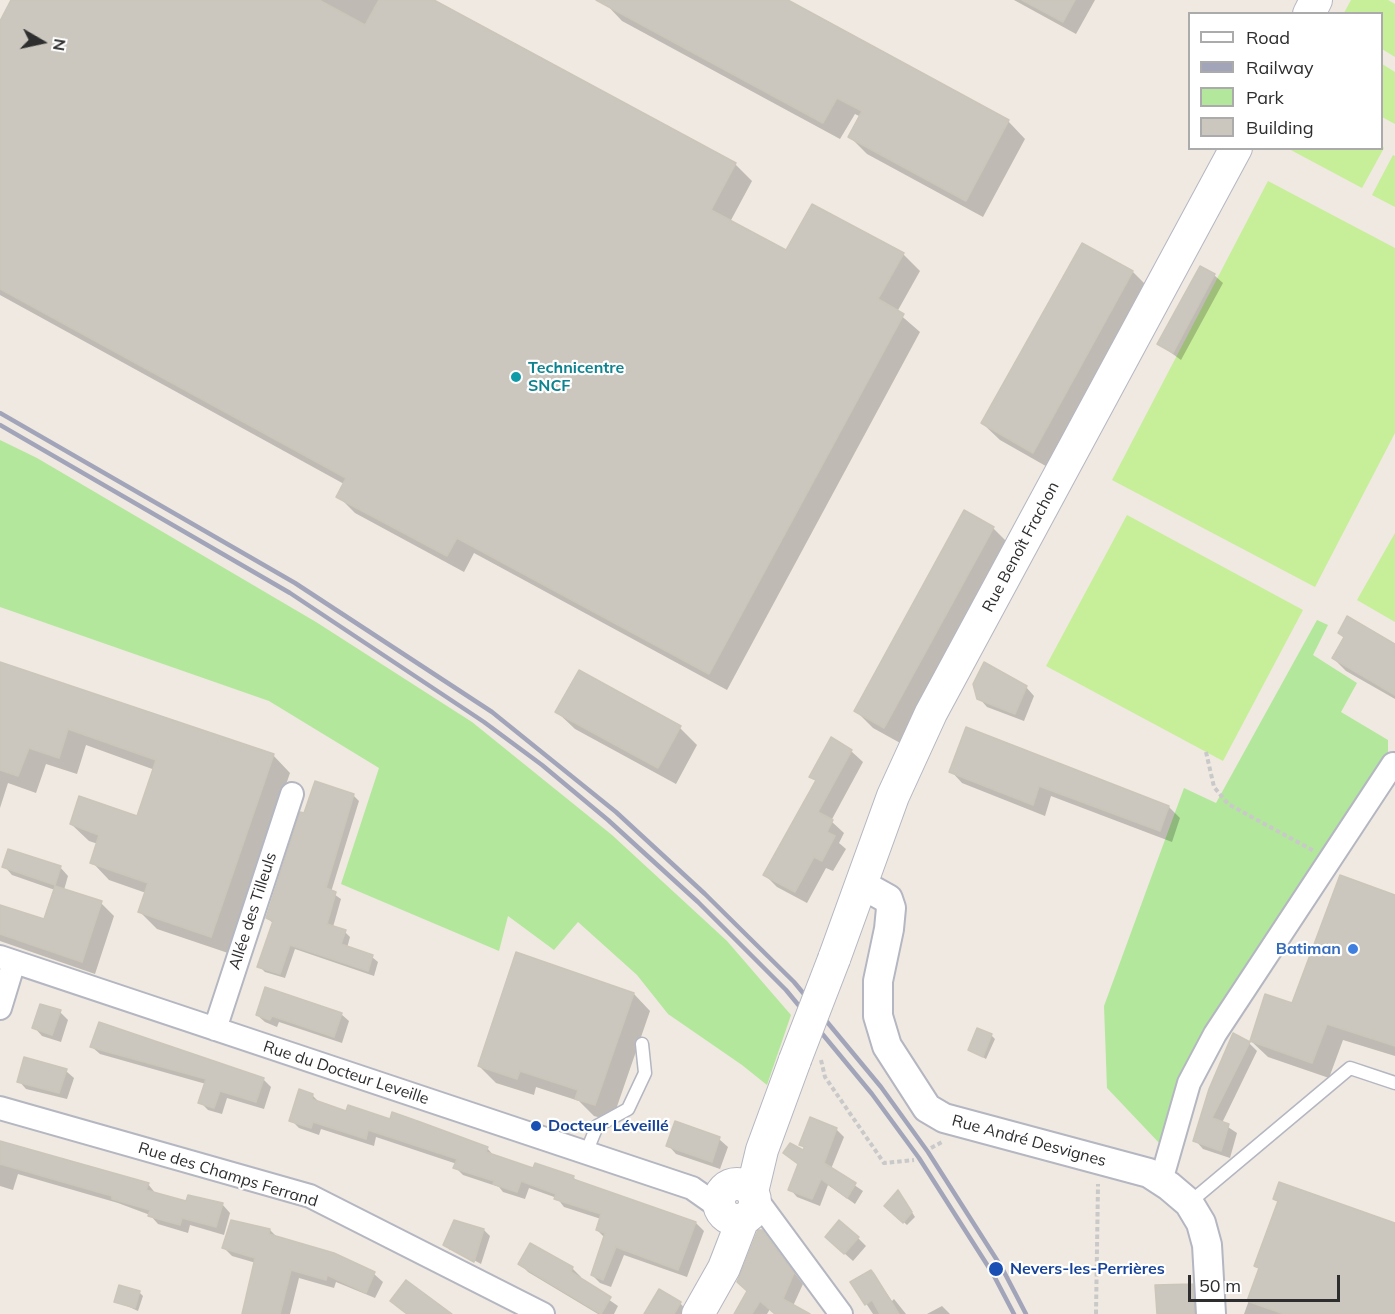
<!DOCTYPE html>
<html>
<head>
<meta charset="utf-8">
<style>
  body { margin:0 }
  #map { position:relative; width:1395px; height:1314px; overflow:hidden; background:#efe9e1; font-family:Mulish,sans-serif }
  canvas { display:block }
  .legend { position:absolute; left:1188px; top:12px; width:195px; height:138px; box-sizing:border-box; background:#fff; border:2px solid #ababab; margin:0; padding:8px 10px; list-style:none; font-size:18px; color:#2e2e2e }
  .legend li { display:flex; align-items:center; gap:12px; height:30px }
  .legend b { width:30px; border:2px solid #ababab }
  .north { position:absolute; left:12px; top:12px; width:60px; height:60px; -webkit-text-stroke:4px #fff; paint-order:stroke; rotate:99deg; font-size:16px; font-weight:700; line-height:24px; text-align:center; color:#2e2e2e }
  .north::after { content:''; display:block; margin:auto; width:21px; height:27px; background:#2e2e2e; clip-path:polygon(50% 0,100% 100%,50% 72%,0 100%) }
  .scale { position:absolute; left:1188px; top:1275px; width:152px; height:27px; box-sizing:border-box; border:3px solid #2e2e2e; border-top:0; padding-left:8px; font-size:18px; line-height:21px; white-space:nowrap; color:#2e2e2e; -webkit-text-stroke:4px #fff; paint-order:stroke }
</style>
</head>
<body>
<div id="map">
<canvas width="1395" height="1314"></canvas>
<ul class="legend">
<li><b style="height:8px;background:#fff"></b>Road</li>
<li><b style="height:8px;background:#a2a5b9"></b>Railway</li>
<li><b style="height:16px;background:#b3e79c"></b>Park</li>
<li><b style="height:16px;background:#cbc7bf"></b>Building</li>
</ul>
<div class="north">N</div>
<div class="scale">50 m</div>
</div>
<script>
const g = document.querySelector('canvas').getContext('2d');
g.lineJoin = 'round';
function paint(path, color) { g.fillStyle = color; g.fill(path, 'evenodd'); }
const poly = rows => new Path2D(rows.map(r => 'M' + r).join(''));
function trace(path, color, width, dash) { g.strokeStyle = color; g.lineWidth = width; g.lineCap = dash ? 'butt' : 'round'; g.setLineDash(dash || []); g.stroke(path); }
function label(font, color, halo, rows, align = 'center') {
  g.font = font + ' Mulish,sans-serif'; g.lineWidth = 4.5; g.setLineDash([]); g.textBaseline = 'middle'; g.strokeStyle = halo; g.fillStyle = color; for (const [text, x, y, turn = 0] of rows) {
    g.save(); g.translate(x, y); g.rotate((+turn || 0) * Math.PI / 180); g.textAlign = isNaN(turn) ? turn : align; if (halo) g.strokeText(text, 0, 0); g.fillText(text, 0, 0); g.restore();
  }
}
paint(poly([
  [0,440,37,458,316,622,472,722,612,835,727,941,791,1015,767,1085,742,1065,668,1014,637,975,578,922,554,950,508,916,499,951,341,884,379,768,269,701,0,607],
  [1317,620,1328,625,1313,655,1357,683,1341,712,1388,740,1388,755,1200,1039,1162,1146,1107,1088,1104,1006,1184,788,1216,803]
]), '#b3e79c');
paint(poly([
  [1351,0,1388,0,1395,4,1395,57,1382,49,1382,14,1344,13],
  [1382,64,1395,72,1395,124,1382,117],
  [1382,146,1384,148,1362,188,1289,149],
  [1393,155,1395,156,1395,207,1372,195],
  [1268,181,1395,248,1395,433,1315,587,1112,480],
  [1127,515,1303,610,1223,761,1046,666],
  [1395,533,1395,622,1357,600]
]), '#c7ee98');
paint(poly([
  [13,0,432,0,735,164,752,181,730,222,787,252,903,254,920,271,897,312,920,332,727,690,474,553,464,572,355,513,338,496,344,484,0,295,0,24],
  [607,0,785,0,1008,121,1025,139,983,217,867,154,850,137,861,117,855,114,840,139,622,21,605,3],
  [1014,0,1095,0,1076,34],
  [1083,245,1133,272,1150,289,1051,469,1000,440,982,423],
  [1214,275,1223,283,1181,360,1159,344],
  [964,512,993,528,1011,546,902,744,873,728,856,711],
  [1339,633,1395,646,1395,699,1346,671,1333,658,1345,638],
  [0,663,273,755,290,773,228,953,157,929,140,912,146,893,109,880,92,862,98,844,89,841,71,824,138,818,155,770,86,745,77,774,46,764,36,793,8,783,0,808],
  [1026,687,1034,696,1024,721,987,707,979,698],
  [557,712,680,728,697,745,676,784,575,729],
  [851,751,863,762,831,821,844,833,839,843,846,849,833,871,826,868,807,903,777,887,765,875,817,782,811,776],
  [951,771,1169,807,1180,818,1172,842,1051,796,1045,816,962,783],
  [315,783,354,796,359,801,331,892,341,899,333,927,345,932,350,937,347,948,372,957,378,962,374,976,295,949,285,978,265,972,259,966,274,924,267,918],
  [4,866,60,867,68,876,64,890,101,903,114,916,95,974,0,941,0,906,45,921,55,890,12,875],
  [1395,896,1395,1056,1343,1040,1329,1078,1268,1057,1251,1041,1292,1005],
  [634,994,650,1011,612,1121,594,1116,579,1101,536,1087,534,1095,496,1083,479,1066],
  [60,1012,68,1020,61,1042,42,1036,34,1027],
  [341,1014,349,1021,342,1043,279,1022,277,1027,265,1022,257,1015],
  [991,1035,995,1039,986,1059,969,1049],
  [1249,1043,1257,1051,1222,1123,1237,1133,1230,1158,1203,1149,1195,1140],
  [92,1047,263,1079,271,1087,264,1109,227,1098,222,1114,208,1110,200,1102,206,1084,100,1054],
  [66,1071,74,1078,67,1099,26,1089,19,1081],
  [312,1095,320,1103,347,1113,487,1148,495,1157,534,1170,573,1177,579,1183,696,1223,704,1231,687,1277,624,1255,611,1287,600,1283,592,1275,605,1238,597,1230,601,1219,564,1207,557,1198,529,1188,525,1199,503,1192,499,1187,463,1175,455,1167,457,1164,376,1137,374,1146,321,1129,319,1135,299,1128,291,1120],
  [836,1129,844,1137,831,1169,863,1191,855,1204,828,1185,820,1206,797,1197,790,1189,799,1165,785,1153,804,1153,805,1149,800,1144],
  [719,1139,728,1147,720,1169,676,1154,668,1145],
  [0,1147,148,1184,156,1194,187,1203,222,1204,230,1213,224,1235,190,1225,188,1233,158,1224,150,1215,118,1203,18,1174,13,1190,0,1186],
  [901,1195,915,1217,907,1225,886,1206],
  [1274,1198,1395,1225,1395,1314,1244,1314,1260,1270,1256,1266,1279,1203],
  [270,1230,278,1238,333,1254,374,1274,383,1282,375,1298,336,1282,334,1288,299,1278,290,1314,243,1314,256,1263,232,1256,224,1248],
  [484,1230,490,1236,481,1264,450,1247,450,1250,445,1245],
  [762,1231,803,1284,793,1306,807,1314,775,1314,770,1309,767,1314,736,1314,748,1291],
  [858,1238,866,1246,853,1261,835,1245],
  [520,1264,572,1268,581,1277,579,1279,618,1306,614,1314,598,1314,528,1272],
  [871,1271,892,1301,894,1299,906,1314,873,1314,852,1282],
  [1192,1285,1209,1302,1210,1314,1158,1314],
  [139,1292,143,1296,138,1311,116,1301],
  [680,1303,688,1312,687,1314,651,1314],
  [942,1306,950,1314,927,1314]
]), '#0003');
const building = poly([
  [11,0,319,0,365,25,379,0,434,0,736,163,711,210,786,250,812,204,904,253,878,299,904,314,709,674,457,538,447,556,336,497,346,478,0,289,0,21,11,0],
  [596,0,788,0,1009,120,966,201,848,137,862,111,837,98,823,123,596,0],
  [1022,0,1075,0,1063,22,1022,0],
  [1082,243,1133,271,1033,453,981,423,1082,243],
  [1200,266,1215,274,1173,353,1157,344,1200,266],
  [964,510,994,527,884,728,854,711,964,510],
  [1347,616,1395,644,1395,695,1332,658,1344,637,1338,633,1347,616],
  [0,662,274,754,211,937,138,912,148,883,90,863,99,835,70,824,79,796,137,816,156,760,68,729,59,758,29,748,18,776,0,770,0,662],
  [984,662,1027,686,1015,714,977,699,973,684,984,662],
  [579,670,681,726,658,768,555,712,579,670],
  [966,727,1169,806,1160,831,1039,786,1033,805,949,772,966,727],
  [831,737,852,750,818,812,833,820,827,832,835,836,822,861,814,857,795,892,763,875,816,780,809,777,831,737],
  [315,781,354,794,326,888,336,892,327,924,346,930,341,944,373,955,368,971,290,945,280,974,257,967,273,921,266,918,300,812,304,813,315,781],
  [8,849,61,866,55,885,2,867,8,849],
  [1340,875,1395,895,1395,1046,1327,1024,1312,1063,1250,1041,1265,994,1292,1003,1340,875],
  [55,886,102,901,82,962,0,934,0,905,44,919,55,886],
  [516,952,634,993,595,1105,575,1099,578,1090,520,1071,517,1079,478,1066,516,952],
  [265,987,342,1013,334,1037,272,1016,270,1020,256,1015,265,987],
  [40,1004,61,1010,52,1035,32,1028,40,1004],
  [99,1022,264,1078,256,1102,220,1091,214,1108,198,1103,206,1079,90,1047,99,1022],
  [977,1028,992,1034,983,1057,968,1050,977,1028],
  [1233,1033,1250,1042,1212,1118,1229,1124,1221,1151,1193,1141,1209,1089,1233,1033],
  [24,1057,67,1069,59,1093,17,1082,24,1057],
  [299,1089,313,1094,312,1099,346,1111,348,1105,390,1119,392,1112,423,1123,488,1147,486,1152,533,1168,535,1163,574,1176,573,1179,696,1222,678,1270,616,1247,603,1280,591,1275,605,1233,596,1230,601,1214,554,1199,556,1194,521,1181,517,1192,493,1184,494,1181,453,1168,457,1159,368,1130,366,1139,313,1122,311,1128,289,1121,299,1089],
  [810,1117,837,1128,824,1163,856,1183,847,1198,821,1179,812,1199,788,1190,798,1164,783,1153,790,1143,803,1150,805,1147,799,1145,810,1117],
  [675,1121,720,1137,712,1162,666,1146,675,1121],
  [0,1141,149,1183,146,1190,186,1201,188,1195,223,1203,216,1227,182,1218,180,1225,148,1216,150,1210,112,1199,112,1196,0,1164,0,1141],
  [1279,1182,1395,1223,1395,1314,1284,1314,1247,1301,1259,1268,1254,1266,1278,1201,1273,1199,1279,1182],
  [898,1190,912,1212,903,1223,884,1206,898,1190],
  [231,1220,270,1229,269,1234,334,1253,375,1272,366,1293,327,1275,326,1280,291,1270,280,1314,242,1314,255,1258,222,1248,231,1220],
  [454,1220,484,1229,474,1262,443,1245,454,1220],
  [839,1220,859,1237,844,1254,825,1237,839,1220],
  [758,1230,762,1230,794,1273,783,1299,810,1314,775,1314,760,1301,752,1314,734,1314,747,1291,737,1282,758,1230],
  [530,1243,573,1267,571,1272,611,1297,601,1314,518,1264,530,1243],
  [871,1270,874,1274,899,1314,880,1314,872,1300,865,1305,850,1282,871,1270],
  [406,1280,452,1314,407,1314,390,1301,406,1280],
  [1193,1284,1194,1314,1157,1314,1155,1285,1193,1284],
  [119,1285,140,1291,135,1308,114,1302,119,1285],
  [659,1289,681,1302,674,1314,644,1314,659,1289]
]);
paint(building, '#cbc7bf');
trace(building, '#cbc6b9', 1.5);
const service = poly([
  [586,1153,597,1126,628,1109,645,1073,642,1044],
  [1189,1203,1350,1068,1395,1083]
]);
const minor = poly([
  [0,957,692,1188,719,1207],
  [0,1008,14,962],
  [215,1029,292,794],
  [0,1108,310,1196,543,1314],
  [1161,1181,1189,1083,1215,1034,1393,764],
  [754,1196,841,1314]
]);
const tertiary = poly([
  [861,884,888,899,891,908,889,929,878,981,878,1016,887,1046,927,1108,944,1118,1149,1173,1169,1186,1189,1203,1201,1223,1207,1245,1211,1314]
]);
const secondary = poly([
  [1309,14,1316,0],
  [834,959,893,796,931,713,1236,148],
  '719 1202a18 18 0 1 1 36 0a18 18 0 1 1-36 0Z',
  [752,1192,762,1150,795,1060],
  [698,1314,724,1268,743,1219]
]);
trace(service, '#b4b6c1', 15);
trace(minor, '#b4b6c1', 26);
trace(tertiary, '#b4b6c1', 32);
trace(secondary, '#b4b6c1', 34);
trace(poly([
  [1206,752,1214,787,1228,804,1314,851],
  [821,1060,825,1077,884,1163,914,1160],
  [931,1148,942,1142],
  [1096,1314,1098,1184]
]), '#c9c9c9', 4, [4.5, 3]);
trace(service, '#fff', 12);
trace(minor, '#fff', 22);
trace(tertiary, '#fff', 28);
trace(secondary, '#fff', 32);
trace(poly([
  [0,413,295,583,492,712,616,812,705,894,794,982,881,1087,928,1152,1002,1268,1026,1314],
  [0,425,290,593,484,722,542,765,608,820,698,902,786,990,872,1094,919,1158,993,1274,1014,1314]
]), '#a2a5b9', 4.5);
const secondaryBridge = poly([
  [795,1060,834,959]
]);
trace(secondaryBridge, '#b4b6c1', 34, []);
trace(secondaryBridge, '#fff', 32);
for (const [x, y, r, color] of [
  [516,377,6,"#0f9aa8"],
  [1353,949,6,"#3f7fe0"],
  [536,1126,6,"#1a4fb4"],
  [996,1269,8,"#1a4fb4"]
]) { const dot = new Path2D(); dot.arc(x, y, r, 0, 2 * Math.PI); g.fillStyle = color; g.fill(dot); trace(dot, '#fff', 2); }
label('bold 16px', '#0d838f', '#fff', [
  ["Technicentre",528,368],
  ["SNCF",528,386]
], 'left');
label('16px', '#2e2e2e', '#fff', [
  ["Rue Benoît Frachon",1021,547,-62],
  ["Allée des Tilleuls",253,911,-72],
  ["Rue du Docteur Leveille",346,1073,18],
  ["Rue André Desvignes",1029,1141,15],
  ["Rue des Champs Ferrand",228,1175,17]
]);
label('bold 16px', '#366cbe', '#fff', [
  ["Batiman",1341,949]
], 'right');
label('bold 16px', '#164399', '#fff', [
  ["Docteur Léveillé",548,1126],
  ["Nevers-les-Perrières",1010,1269]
], 'left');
</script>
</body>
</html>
